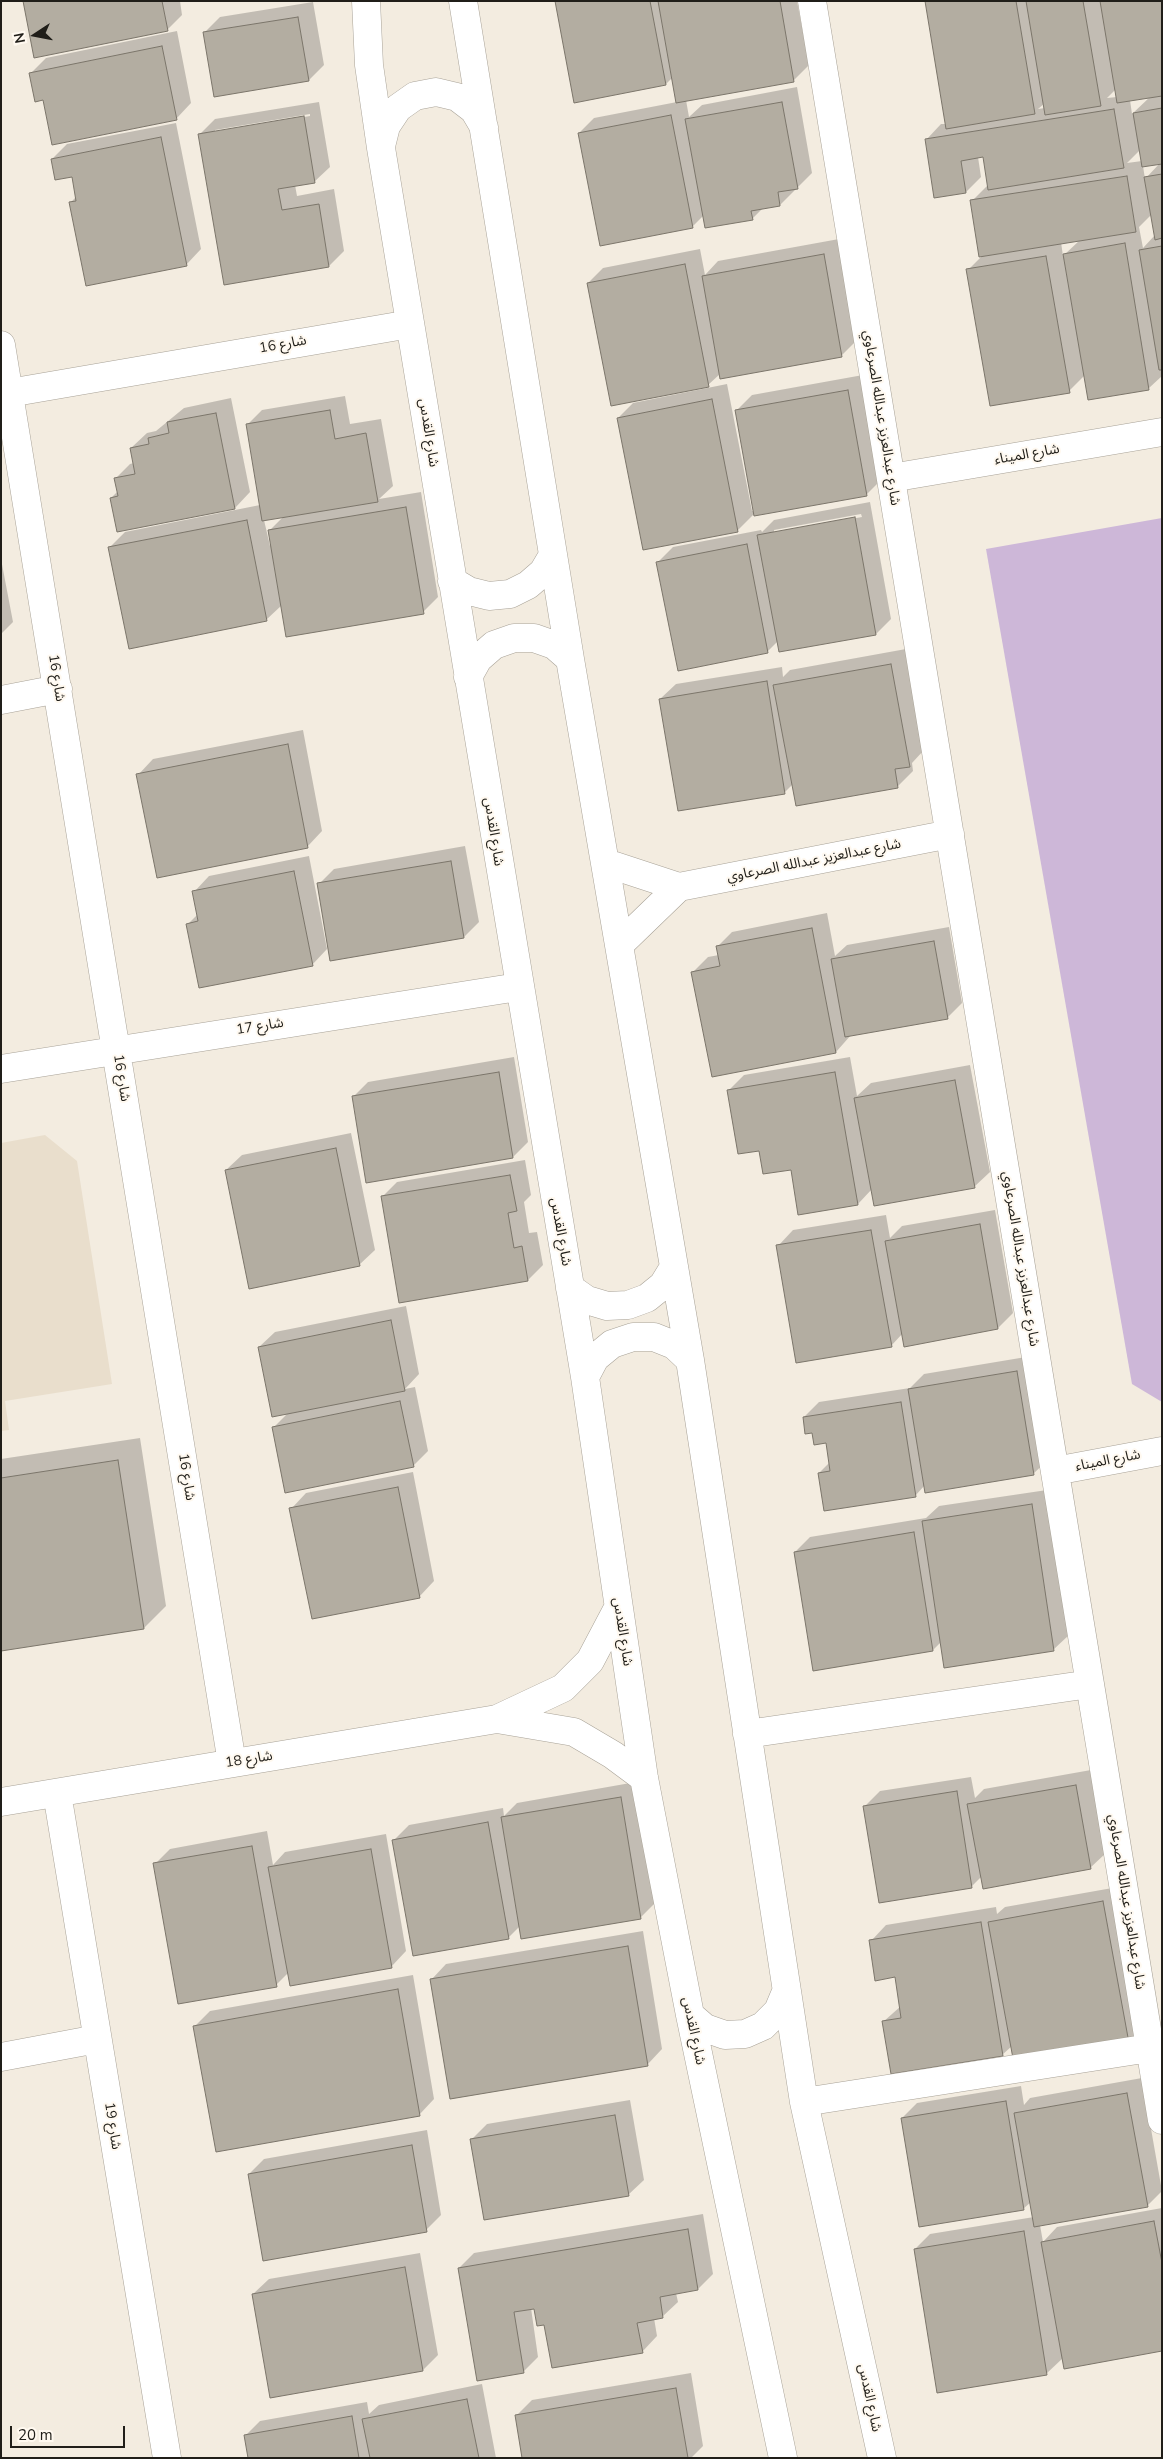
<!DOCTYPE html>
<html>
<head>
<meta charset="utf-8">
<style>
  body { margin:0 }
  #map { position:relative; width:1163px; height:2459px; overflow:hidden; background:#f3ece0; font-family:"Nunito Sans",sans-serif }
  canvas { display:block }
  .frame { position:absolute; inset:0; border:2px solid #201e19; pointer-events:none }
  .north { position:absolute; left:10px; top:10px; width:50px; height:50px; -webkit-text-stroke:4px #fff9f0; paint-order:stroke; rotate:259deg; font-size:14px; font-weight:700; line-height:20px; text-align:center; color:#201e19 }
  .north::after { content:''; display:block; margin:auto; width:18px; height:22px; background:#201e19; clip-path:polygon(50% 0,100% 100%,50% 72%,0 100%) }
  .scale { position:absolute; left:10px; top:2426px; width:115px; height:22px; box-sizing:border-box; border:2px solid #201e19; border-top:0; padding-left:6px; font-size:15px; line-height:18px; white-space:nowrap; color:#201e19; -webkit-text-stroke:4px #fff9f0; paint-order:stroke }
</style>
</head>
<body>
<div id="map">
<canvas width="1163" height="2459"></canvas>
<div class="frame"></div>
<div class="north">N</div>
<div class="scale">20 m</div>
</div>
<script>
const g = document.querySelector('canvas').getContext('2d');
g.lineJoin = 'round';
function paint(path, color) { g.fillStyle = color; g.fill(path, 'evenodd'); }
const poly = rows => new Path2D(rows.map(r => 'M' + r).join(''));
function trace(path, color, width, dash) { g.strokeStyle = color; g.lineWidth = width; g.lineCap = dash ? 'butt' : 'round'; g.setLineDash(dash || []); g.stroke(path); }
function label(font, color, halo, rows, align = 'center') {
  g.font = font + ' "Nunito Sans","Noto Sans Arabic",sans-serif'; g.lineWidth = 4; g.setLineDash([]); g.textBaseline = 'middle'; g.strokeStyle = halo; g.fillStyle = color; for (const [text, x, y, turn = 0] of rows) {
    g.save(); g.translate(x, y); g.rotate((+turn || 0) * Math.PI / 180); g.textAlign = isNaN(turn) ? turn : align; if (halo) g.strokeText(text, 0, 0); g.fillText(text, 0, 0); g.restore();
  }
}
paint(poly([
  [45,1135,77,1161,112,1384,5,1401,9,1430,1,1431,1,1143]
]), '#e9decc');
paint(poly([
  [1162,518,1162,1402,1132,1384,986,549]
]), '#cdb7d8');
paint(poly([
  [24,1,180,1,182,15,167,30],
  [556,1,797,1,809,65,794,80,686,100,689,117,702,105,797,87,812,173,780,205,763,208,752,219,704,215,692,227,579,133,594,118,677,102,673,77,666,84],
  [926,1,1162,1,1162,376,1149,388,1089,398,1085,375,1069,391,968,270,981,257,972,201,988,185,984,156,978,157,981,177,966,192,935,197,926,140,941,124,947,124],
  [1116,89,1117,97,1107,98],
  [1151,96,1132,114,1130,100],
  [1045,103,1045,108,1038,109],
  [1140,150,1142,161,1127,163],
  [1161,162,1145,179,1143,166],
  [1152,214,1155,235,1143,248,1139,227],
  [1080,240,1063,256,1061,242],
  [313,2,324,65,309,80,204,33,220,17],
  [177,31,191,103,176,119,44,99,31,73,46,58],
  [319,102,330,167,314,182,295,185,297,196,334,189,344,251,329,266,200,134,215,119],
  [310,114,310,116,215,132,215,130],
  [176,123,201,249,186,265,70,203,77,196,73,175,52,159,67,144],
  [839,239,857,340,842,355,721,377,720,374,708,385,588,283,603,268,700,249,705,275,718,261],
  [863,375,882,479,866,495,755,513,738,530,618,418,633,403,727,384,752,511,754,511,737,410,752,395],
  [345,396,350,424,381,419,393,486,379,499,421,492,438,597,423,612,282,605,266,620,110,547,125,532,260,505,247,425,262,410],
  [284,516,269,531,272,545,270,546,264,520],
  [231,398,250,492,235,508,118,531,111,498,118,491,115,479,130,464,134,463,131,448,147,433,156,431,184,408],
  [870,502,891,619,876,634,780,651,778,641,767,652,658,562,673,547,761,530,762,532,774,520],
  [861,514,862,517,774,533,774,530],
  [1,559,13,622,1,634],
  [906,649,924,750,912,763,913,771,898,786,793,784,785,792,660,699,676,684,782,667,783,677,790,670],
  [303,730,322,831,307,847,138,775,153,759],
  [465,846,479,922,464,937,319,884,334,869],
  [309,856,327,949,312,965,188,924,198,914,194,892,209,876],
  [827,913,835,956,847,945,949,927,962,1003,947,1018,851,1035,836,1052,693,972,708,957,719,955,717,947,732,932],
  [514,1057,528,1142,513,1157,367,1181,353,1097,368,1082],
  [850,1057,857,1096,871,1083,970,1065,990,1172,974,1187,872,1189,858,1204,760,1149,729,1090,744,1075],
  [351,1133,375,1250,359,1265,226,1170,242,1155],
  [525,1160,531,1195,524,1202,529,1233,537,1232,543,1265,528,1280,382,1197,397,1182],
  [995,1210,1013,1313,998,1328,905,1345,903,1333,891,1346,778,1246,793,1230,886,1215,890,1238,902,1226],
  [406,1306,419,1374,405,1389,415,1387,428,1451,413,1466,273,1428,288,1413,259,1347,275,1332],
  [1032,1356,1049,1459,1033,1474,925,1485,915,1496,819,1473,830,1462,827,1442,804,1417,819,1402,910,1388,924,1374],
  [140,1438,166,1606,144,1628,1,1650,1,1459],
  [413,1472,434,1581,419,1597,291,1509,306,1493],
  [1047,1490,1069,1635,1053,1650,942,1641,933,1650,795,1552,810,1537,926,1518,939,1506],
  [1091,1770,1106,1853,1090,1868,982,1876,971,1887,865,1806,880,1791,971,1777,975,1798,984,1789],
  [636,1782,656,1902,641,1917,520,1926,508,1938,394,1840,409,1825,503,1808,504,1816,517,1803],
  [267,1831,273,1865,285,1852,386,1834,406,1951,391,1967,288,1973,276,1985,155,1864,170,1849],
  [1118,1887,1143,2027,1128,2042,1012,2046,1002,2055,883,2022,901,2006,896,1976,871,1941,886,1925,996,1907,997,1914,1005,1907],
  [643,1931,662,2049,647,2065,431,1980,446,1964],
  [413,1975,434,2099,419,2115,195,2026,210,2011],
  [1142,2078,1162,2191,1147,2206,1040,2225,1043,2242,1057,2227,1162,2208,1162,2350,1063,2358,1046,2374,915,2249,930,2234,1034,2217,1031,2202,1023,2209,902,2118,917,2103,1021,2086,1024,2105,1030,2098],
  [630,2100,644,2180,628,2195,472,2139,487,2124],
  [427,2130,441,2215,426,2230,249,2174,264,2159],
  [703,2214,713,2274,698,2289,676,2293,678,2302,662,2317,654,2318,657,2336,642,2352,545,2323,535,2308,531,2308,538,2357,523,2372,459,2268,474,2253],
  [420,2253,438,2355,423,2370,271,2396,253,2294,269,2279],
  [691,2373,703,2446,691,2458,524,2458,516,2416,532,2400],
  [482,2384,496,2458,249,2458,245,2436,260,2421,367,2402,369,2414,379,2405]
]), '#0003');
const building = poly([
  [23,1,162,1,168,31,34,58,23,1],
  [555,1,650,1,666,85,574,103,555,1],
  [658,1,780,1,794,82,676,103,658,1],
  [925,1,1016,1,1035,114,946,129,925,1],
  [1026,1,1083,1,1101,106,1045,115,1026,1],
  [1100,1,1162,1,1162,96,1117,103,1100,1],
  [298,17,309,81,214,97,203,32,298,17],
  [162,46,177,120,52,145,43,100,35,102,29,73,162,46],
  [782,102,798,189,778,192,780,206,751,211,753,220,705,228,685,119,782,102],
  [1162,108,1162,164,1142,167,1133,113,1162,108],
  [1114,109,1124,168,988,190,983,157,961,161,966,193,934,198,925,139,1114,109],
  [671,115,693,228,600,246,578,133,671,115],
  [304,116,315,183,278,189,282,210,319,204,329,267,224,285,198,134,304,116],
  [161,137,187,266,86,286,69,202,76,201,72,177,55,180,51,159,161,137],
  [1162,174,1162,238,1155,240,1144,177,1162,174],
  [1127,176,1136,232,979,257,970,200,1127,176],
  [1125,243,1149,390,1088,400,1063,254,1125,243],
  [1162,246,1162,370,1159,370,1139,250,1162,246],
  [824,254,842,357,720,379,702,276,824,254],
  [1046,256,1070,393,990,406,966,269,1046,256],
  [685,264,709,387,611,406,587,283,685,264],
  [848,390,867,496,754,516,735,410,848,390],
  [712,399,738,532,643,550,617,418,712,399],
  [330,410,335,439,366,433,378,502,262,521,246,424,330,410],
  [216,413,235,509,117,532,110,498,118,496,114,478,135,474,130,448,149,444,148,438,169,433,167,422,216,413],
  [406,507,424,614,286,637,268,530,406,507],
  [855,517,876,635,779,652,757,535,855,517],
  [247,520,267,621,129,649,108,547,247,520],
  [747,544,768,653,678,671,656,562,747,544],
  [891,664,910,767,895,769,898,788,796,806,773,685,891,664],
  [767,681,785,794,678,811,659,699,767,681],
  [288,744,308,848,157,878,136,774,288,744],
  [451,861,464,938,330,961,317,883,451,861],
  [294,871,313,966,199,988,186,924,198,921,192,891,294,871],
  [812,928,836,1053,712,1077,691,972,720,966,716,946,812,928],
  [934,941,948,1019,845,1037,831,959,934,941],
  [499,1072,513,1158,366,1183,352,1096,499,1072],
  [835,1072,858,1205,798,1215,791,1170,763,1174,759,1151,738,1154,727,1090,835,1072],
  [955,1080,975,1188,874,1206,854,1098,955,1080],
  [336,1148,360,1266,249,1289,225,1170,336,1148],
  [510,1175,517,1211,508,1213,514,1248,522,1246,528,1281,399,1303,381,1196,510,1175],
  [980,1224,998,1329,904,1347,885,1241,980,1224],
  [871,1230,892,1347,796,1363,776,1245,871,1230],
  [391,1320,405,1391,272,1417,258,1347,391,1320],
  [1017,1371,1034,1475,925,1493,908,1389,1017,1371],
  [400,1401,414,1467,285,1493,272,1427,400,1401],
  [901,1402,916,1497,824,1511,818,1473,830,1471,826,1443,814,1445,812,1433,805,1434,803,1417,901,1402],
  [118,1460,144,1629,1,1651,1,1478,118,1460],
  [398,1487,420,1598,312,1619,289,1508,398,1487],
  [1032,1504,1054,1651,944,1668,922,1521,1032,1504],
  [914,1532,933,1651,813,1671,794,1552,914,1532],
  [1076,1785,1091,1869,983,1889,967,1804,1076,1785],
  [957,1791,972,1888,879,1903,863,1806,957,1791],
  [621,1797,641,1919,521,1939,501,1817,621,1797],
  [488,1822,509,1939,413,1956,392,1840,488,1822],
  [252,1846,277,1987,178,2004,153,1863,252,1846],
  [371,1849,392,1968,290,1986,268,1867,371,1849],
  [1103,1901,1129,2043,1014,2064,988,1922,1103,1901],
  [981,1922,1003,2056,891,2074,882,2021,901,2018,895,1977,875,1981,869,1940,981,1922],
  [628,1946,648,2066,450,2099,430,1979,628,1946],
  [398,1989,420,2116,216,2152,193,2026,398,1989],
  [1127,2093,1148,2207,1034,2227,1014,2113,1127,2093],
  [1006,2101,1024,2210,919,2227,901,2118,1006,2101],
  [615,2115,629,2196,484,2220,470,2139,615,2115],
  [412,2145,427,2232,263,2261,248,2174,412,2145],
  [1154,2221,1162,2263,1162,2351,1064,2369,1041,2242,1154,2221],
  [688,2229,698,2290,660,2297,663,2318,637,2323,643,2353,552,2368,544,2325,537,2326,534,2309,514,2312,524,2373,477,2381,458,2268,688,2229],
  [1024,2231,1047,2375,937,2393,914,2249,1024,2231],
  [405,2267,423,2371,270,2398,252,2294,405,2267],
  [676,2388,688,2458,522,2458,515,2415,676,2388],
  [467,2399,479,2458,370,2458,362,2419,467,2399],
  [352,2416,359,2458,248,2458,244,2435,352,2416]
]);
paint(building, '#b3ada1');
trace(building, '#7b756a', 1);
const minor = poly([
  [366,1,369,65,381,148,585,1377,644,1778,690,2015,783,2458],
  [463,1,570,659,690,1360,804,2102,882,2458],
  [812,1,1162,2120],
  [381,146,386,126,398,108,415,96,436,92,457,97,474,110,484,127],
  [1,345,232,1763],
  [9,393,410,324],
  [891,478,1162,432],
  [452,581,469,591,489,596,510,594,528,585,543,572,553,555],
  [468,677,478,659,494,645,514,638,534,638,554,645,570,659],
  [1,700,58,689],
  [606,863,679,887,950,834],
  [620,944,679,887],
  [1,1069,518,987],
  [570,1288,587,1300,607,1306,628,1305,647,1298,663,1285,674,1267],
  [585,1377,595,1358,612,1344,633,1337,654,1337,674,1345,690,1360],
  [1055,1471,1162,1451],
  [497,1719,574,1732,613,1755,644,1778],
  [747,1734,1090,1684],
  [57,1793,167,2458],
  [1,1802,497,1719,563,1688,590,1661,618,1608],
  [690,2015,705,2028,725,2035,745,2034,763,2026,778,2011,786,1992],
  [1,2057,97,2039],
  [804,2102,1150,2048]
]);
trace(minor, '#a8a297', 29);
trace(minor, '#fff', 28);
label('14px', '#201e19', '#fff9f0', [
  ["شارع 16",283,345,-10],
  ["شارع عبدالعزيز عبدالله الصرعاوي",881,418,81],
  ["شارع القدس",428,433,81],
  ["شارع الميناء",1027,455,-10],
  ["شارع 16",56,678,81],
  ["شارع القدس",493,832,81],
  ["شارع عبدالعزيز عبدالله الصرعاوي",814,861,-11],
  ["شارع 17",260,1027,-9],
  ["شارع 16",121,1078,81],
  ["شارع القدس",560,1232,80],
  ["شارع عبدالعزيز عبدالله الصرعاوي",1020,1259,81],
  ["شارع الميناء",1108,1461,-11],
  ["شارع 16",186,1477,81],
  ["شارع القدس",622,1632,81],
  ["شارع 18",249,1760,-9],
  ["شارع عبدالعزيز عبدالله الصرعاوي",1126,1902,81],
  ["شارع القدس",693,2031,78],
  ["شارع 19",112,2126,81],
  ["شارع القدس",869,2398,78]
]);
</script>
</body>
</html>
